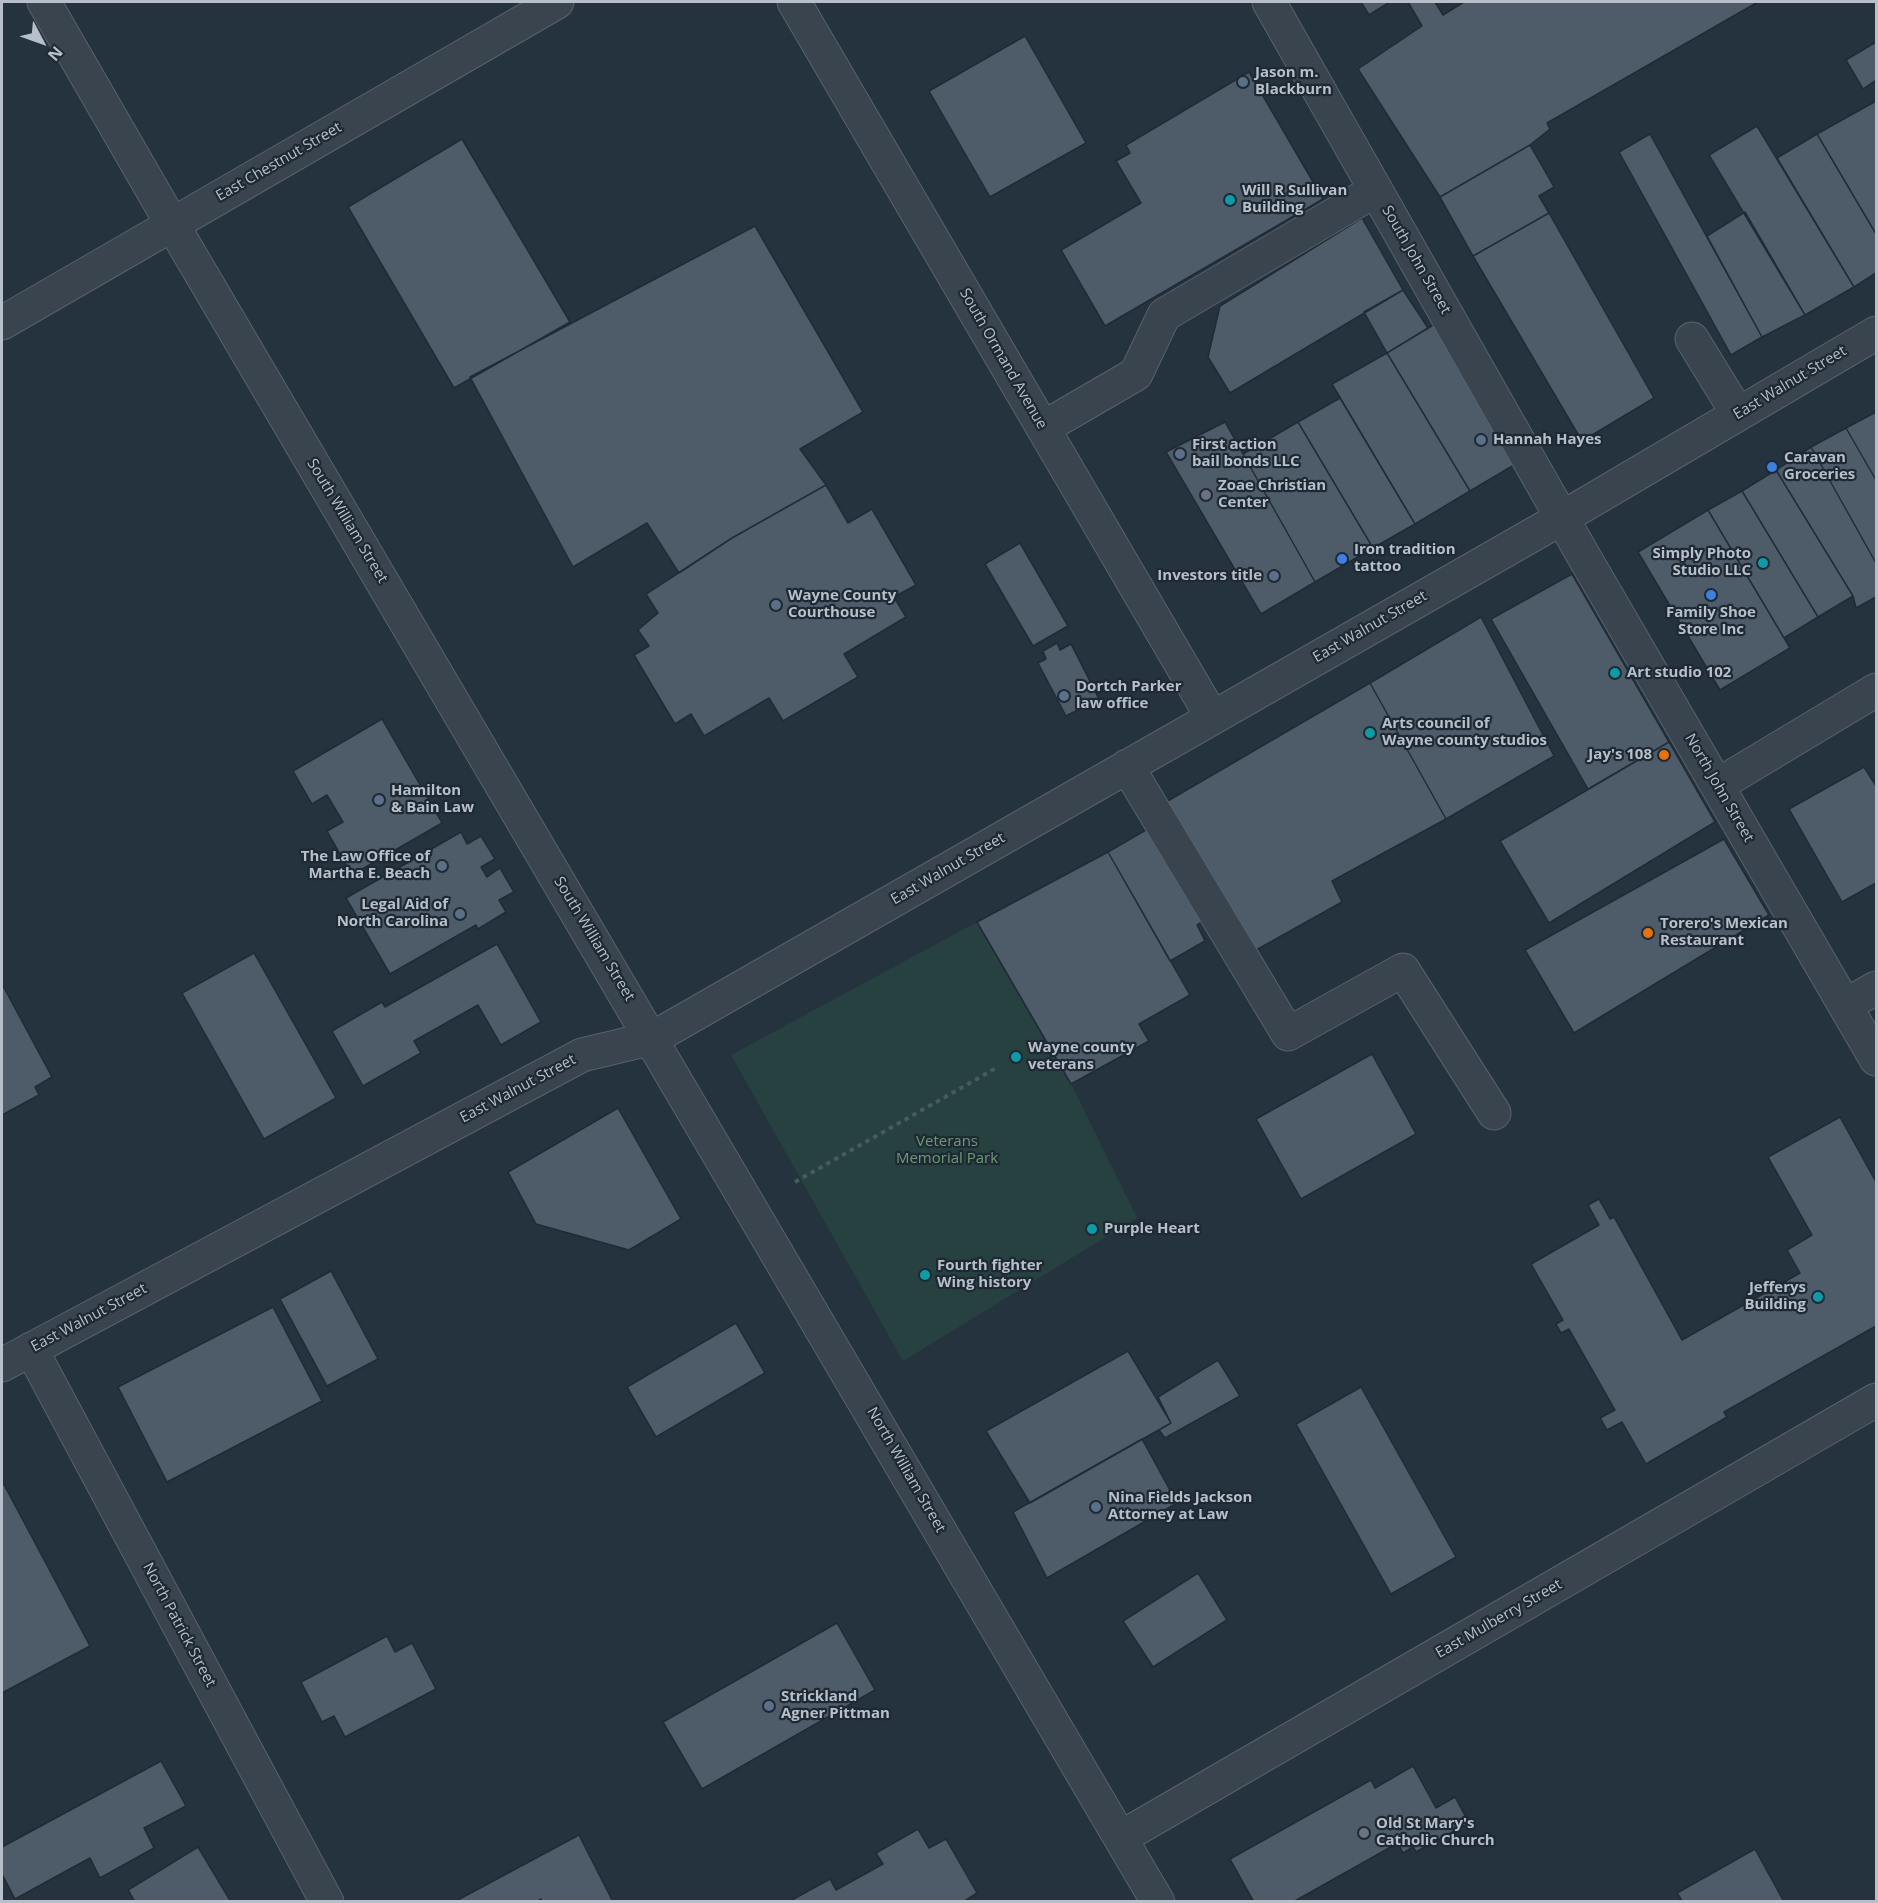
<!DOCTYPE html>
<html>
<head>
<meta charset="utf-8">
<style>
  body { margin:0 }
  #map { position:relative; width:1878px; height:1903px; overflow:hidden; background:#25333f; font-family:"Open Sans",sans-serif }
  canvas { display:block }
  .frame { position:absolute; inset:0; border:3px solid #b6bfca; pointer-events:none }
  .north { position:absolute; left:12px; top:12px; width:60px; height:60px; -webkit-text-stroke:4px #1e2934; paint-order:stroke; rotate:131deg; font-size:16px; font-weight:700; line-height:24px; text-align:center; color:#b6bfca }
  .north::after { content:''; display:block; margin:auto; width:21px; height:27px; background:#b6bfca; clip-path:polygon(50% 0,100% 100%,50% 72%,0 100%) }
</style>
</head>
<body>
<div id="map">
<canvas width="1878" height="1903"></canvas>
<div class="frame"></div>
<div class="north">N</div>
</div>
<script>
const g = document.querySelector('canvas').getContext('2d');
g.lineJoin = 'round';
function paint(path, color) { g.fillStyle = color; g.fill(path, 'evenodd'); }
const poly = rows => new Path2D(rows.map(r => 'M' + r).join(''));
function trace(path, color, width, dash) { g.strokeStyle = color; g.lineWidth = width; g.lineCap = dash ? 'butt' : 'round'; g.setLineDash(dash || []); g.stroke(path); }
function label(font, color, halo, rows, align = 'center') {
  g.font = font + ' "Open Sans",sans-serif'; g.lineWidth = 4.5; g.setLineDash([]); g.textBaseline = 'middle'; g.strokeStyle = halo; g.fillStyle = color; for (const [text, x, y, turn = 0] of rows) {
    g.save(); g.translate(x, y); g.rotate((+turn || 0) * Math.PI / 180); g.textAlign = isNaN(turn) ? turn : align; if (halo) g.strokeText(text, 0, 0); g.fillText(text, 0, 0); g.restore();
  }
}
paint(poly([
  [977,922,1071,1084,1137,1218,903,1361,731,1055]
]), '#274040');
const building = poly([
  [1361,2,1390,2,1369,15,1361,2],
  [1408,2,1435,2,1443,15,1464,2,1758,2,1547,123,1550,129,1530,145,1440,197,1358,69,1422,26,1408,2],
  [1025,36,1086,143,990,197,929,91,1025,36],
  [1876,42,1876,80,1863,89,1846,60,1876,42],
  [1249,72,1323,199,1105,326,1061,250,1141,203,1116,161,1130,153,1126,145,1249,72],
  [1876,101,1876,234,1817,134,1876,101],
  [1757,126,1854,287,1805,315,1709,155,1757,126],
  [1650,134,1762,337,1731,355,1619,152,1650,134],
  [1817,134,1876,234,1876,273,1854,287,1777,158,1817,134],
  [462,139,570,322,454,388,348,207,462,139],
  [1530,145,1554,187,1539,196,1549,213,1473,256,1440,197,1530,145],
  [1745,212,1805,315,1762,337,1707,236,1745,212],
  [1549,213,1654,398,1582,441,1473,256,1549,213],
  [1362,218,1403,290,1230,393,1208,357,1220,306,1362,218],
  [755,226,863,412,800,449,826,485,732,538,679,573,647,523,573,567,470,377,755,226],
  [1403,290,1428,328,1387,353,1364,312,1403,290],
  [1435,324,1514,465,1470,491,1387,353,1435,324],
  [1387,353,1470,491,1415,524,1332,384,1387,353],
  [1340,398,1415,524,1373,548,1298,422,1340,398],
  [1876,412,1876,480,1846,428,1876,412],
  [1225,422,1315,582,1261,614,1166,452,1225,422],
  [1298,422,1373,548,1315,582,1243,454,1298,422],
  [1846,428,1876,480,1876,563,1811,447,1846,428],
  [1811,447,1876,563,1876,597,1856,608,1853,596,1776,470,1811,447],
  [1776,470,1853,596,1818,617,1742,491,1776,470],
  [826,485,848,523,872,509,916,585,894,597,906,617,844,654,858,677,783,721,769,698,704,736,691,714,675,724,634,655,649,646,638,630,658,613,646,594,732,538,826,485],
  [1742,491,1818,617,1784,638,1708,510,1742,491],
  [1708,510,1790,648,1720,690,1638,552,1708,510],
  [1020,543,1068,626,1033,646,985,564,1020,543],
  [1572,574,1669,742,1588,789,1491,619,1572,574],
  [1481,617,1554,756,1446,819,1370,683,1481,617],
  [1057,643,1060,650,1071,644,1099,699,1066,716,1038,663,1046,659,1043,651,1057,643],
  [1370,683,1446,819,1332,881,1342,902,1249,954,1166,802,1370,683],
  [382,719,442,823,352,875,327,831,343,822,327,795,312,804,293,771,382,719],
  [1669,742,1715,822,1549,923,1500,841,1669,742],
  [1864,767,1876,786,1876,883,1842,902,1789,809,1864,767],
  [1158,823,1212,914,1197,925,1205,941,1170,961,1108,852,1158,823],
  [461,832,467,844,481,836,495,859,481,867,487,877,500,868,514,892,499,900,506,912,478,929,476,925,390,974,346,898,461,832],
  [1724,839,1769,915,1574,1033,1525,950,1724,839],
  [1108,852,1190,995,1139,1024,1149,1041,1071,1084,977,922,1108,852],
  [497,944,541,1022,501,1045,478,1005,414,1041,421,1053,363,1086,332,1031,382,1002,385,1007,497,944],
  [254,953,336,1098,264,1139,182,993,254,953],
  [2,984,52,1077,35,1087,39,1095,2,1115,2,984],
  [1372,1054,1416,1134,1301,1199,1256,1119,1372,1054],
  [618,1108,681,1219,629,1250,536,1224,508,1172,618,1108],
  [1840,1117,1876,1182,1876,1326,1724,1412,1727,1417,1646,1464,1622,1422,1607,1430,1600,1418,1615,1410,1569,1329,1561,1333,1556,1324,1563,1320,1531,1264,1599,1225,1588,1205,1599,1199,1610,1219,1614,1217,1682,1340,1800,1273,1787,1250,1812,1235,1768,1157,1840,1117],
  [331,1271,378,1359,327,1386,280,1299,331,1271],
  [273,1307,322,1401,167,1482,118,1387,273,1307],
  [736,1323,765,1373,656,1437,627,1387,736,1323],
  [1128,1351,1171,1423,1030,1503,986,1431,1128,1351],
  [1218,1360,1240,1396,1165,1438,1159,1430,1171,1423,1158,1397,1218,1360],
  [1361,1387,1456,1557,1391,1594,1296,1424,1361,1387],
  [1142,1439,1177,1503,1047,1578,1013,1512,1142,1439],
  [2,1481,90,1646,2,1693,2,1481],
  [1198,1573,1227,1620,1153,1667,1123,1621,1198,1573],
  [837,1623,875,1690,702,1789,663,1722,837,1623],
  [387,1636,395,1652,412,1643,436,1689,345,1737,334,1716,322,1722,301,1682,387,1636],
  [161,1761,186,1806,144,1828,154,1848,100,1878,90,1858,15,1899,2,1874,2,1847,161,1761],
  [1413,1766,1436,1808,1455,1797,1469,1823,1416,1852,1413,1847,1403,1853,1398,1843,1293,1902,1254,1902,1230,1859,1371,1780,1375,1788,1413,1766],
  [918,1829,929,1848,946,1839,977,1893,963,1902,790,1901,830,1879,836,1890,883,1864,876,1853,918,1829],
  [579,1835,613,1902,542,1902,541,1899,536,1902,454,1902,579,1835],
  [198,1847,231,1902,135,1902,128,1890,198,1847],
  [1755,1849,1784,1902,1683,1902,1677,1893,1755,1849]
]);
paint(building, '#4e5c6a');
trace(building, '#202b36', 1.5);
const minor = poly([
  [44,2,172,224,1158,1902],
  [794,2,1212,717],
  [1269,2,1583,555,1876,1059],
  [2,323,557,2],
  [1692,339,1738,414],
  [1043,428,1136,374,1164,315,1376,190],
  [1127,766,1288,1034,1403,970,1494,1113],
  [1718,785,1876,690],
  [1846,1005,1876,988],
  [31,1349,327,1902],
  [2,1365,582,1055,653,1038,1562,518,1876,333],
  [1122,1837,1876,1400]
]);
trace(minor, '#57626d', 35);
trace(poly([
  [795,1182,998,1067]
]), '#455c5d', 4, [4.5, 4.5]);
trace(minor, '#39444f', 33);
for (const [x, y, r, color] of [
  [1243,82,6,"#5c6f8a"],
  [1230,200,6,"#0f9aa8"],
  [1481,440,6,"#5c6f8a"],
  [1180,454,6,"#5c6f8a"],
  [1772,467,6,"#3f7fe0"],
  [1206,495,6,"#6b7280"],
  [1342,559,6,"#3f7fe0"],
  [1763,563,6,"#0f9aa8"],
  [1274,576,6,"#5c6f8a"],
  [1711,595,6,"#3f7fe0"],
  [776,605,6,"#5c6f8a"],
  [1615,673,6,"#0f9aa8"],
  [1064,696,6,"#5c6f8a"],
  [1370,733,6,"#0f9aa8"],
  [1664,755,6,"#e8710a"],
  [379,800,6,"#5c6f8a"],
  [442,866,6,"#5c6f8a"],
  [460,914,6,"#5c6f8a"],
  [1648,933,6,"#e8710a"],
  [1016,1057,6,"#0f9aa8"],
  [1092,1229,6,"#0f9aa8"],
  [925,1275,6,"#0f9aa8"],
  [1818,1297,6,"#0f9aa8"],
  [1096,1507,6,"#5c6f8a"],
  [769,1706,6,"#5c6f8a"],
  [1364,1833,6,"#6b7280"]
]) { const dot = new Path2D(); dot.arc(x, y, r, 0, 2 * Math.PI); g.fillStyle = color; g.fill(dot); trace(dot, '#1e2934', 2); }
label('bold 15px', '#b6bfca', '#1e2934', [
  ["Jason m.",1255,73],
  ["Blackburn",1255,90],
  ["Will R Sullivan",1242,191],
  ["Building",1242,208],
  ["Hannah Hayes",1493,440],
  ["First action",1192,445],
  ["bail bonds LLC",1192,462],
  ["Caravan",1784,458],
  ["Groceries",1784,475],
  ["Zoae Christian",1218,486],
  ["Center",1218,503],
  ["Iron tradition",1354,550],
  ["tattoo",1354,567],
  ["Simply Photo",1751,554,"right"],
  ["Studio LLC",1751,571,"right"],
  ["Investors title",1262,576,"right"],
  ["Wayne County",788,596],
  ["Courthouse",788,613],
  ["Family Shoe",1711,613,"center"],
  ["Store Inc",1711,630,"center"],
  ["Art studio 102",1627,673],
  ["Dortch Parker",1076,687],
  ["law office",1076,704],
  ["Arts council of",1382,724],
  ["Wayne county studios",1382,741],
  ["Jay's 108",1652,755,"right"],
  ["Hamilton",391,791],
  ["& Bain Law",391,808],
  ["The Law Office of",430,857,"right"],
  ["Martha E. Beach",430,874,"right"],
  ["Legal Aid of",448,905,"right"],
  ["North Carolina",448,922,"right"],
  ["Torero's Mexican",1660,924],
  ["Restaurant",1660,941],
  ["Wayne county",1028,1048],
  ["veterans",1028,1065],
  ["Purple Heart",1104,1229],
  ["Fourth fighter",937,1266],
  ["Wing history",937,1283],
  ["Jefferys",1806,1288,"right"],
  ["Building",1806,1305,"right"],
  ["Nina Fields Jackson",1108,1498],
  ["Attorney at Law",1108,1515],
  ["Strickland",781,1697],
  ["Agner Pittman",781,1714],
  ["Old St Mary's",1376,1824],
  ["Catholic Church",1376,1841]
], 'left');
label('15px', '#b6bfca', '#1e2934', [
  ["East Chestnut Street",279,162,-30],
  ["South John Street",1416,260,60],
  ["South Ormand Avenue",1003,359,60],
  ["East Walnut Street",1790,383,-31],
  ["South William Street",347,521,59],
  ["East Walnut Street",1370,627,-30],
  ["North John Street",1719,788,60],
  ["East Walnut Street",948,869,-30],
  ["South William Street",594,939,59],
  ["East Walnut Street",518,1089,-28],
  ["East Walnut Street",89,1318,-28],
  ["North William Street",906,1470,60],
  ["East Mulberry Street",1499,1619,-30],
  ["North Patrick Street",179,1625,62]
]);
label('15px', '#6d9a73', '#1e2934', [
  ["Veterans",947,1142],
  ["Memorial Park",947,1159]
]);
</script>
</body>
</html>
